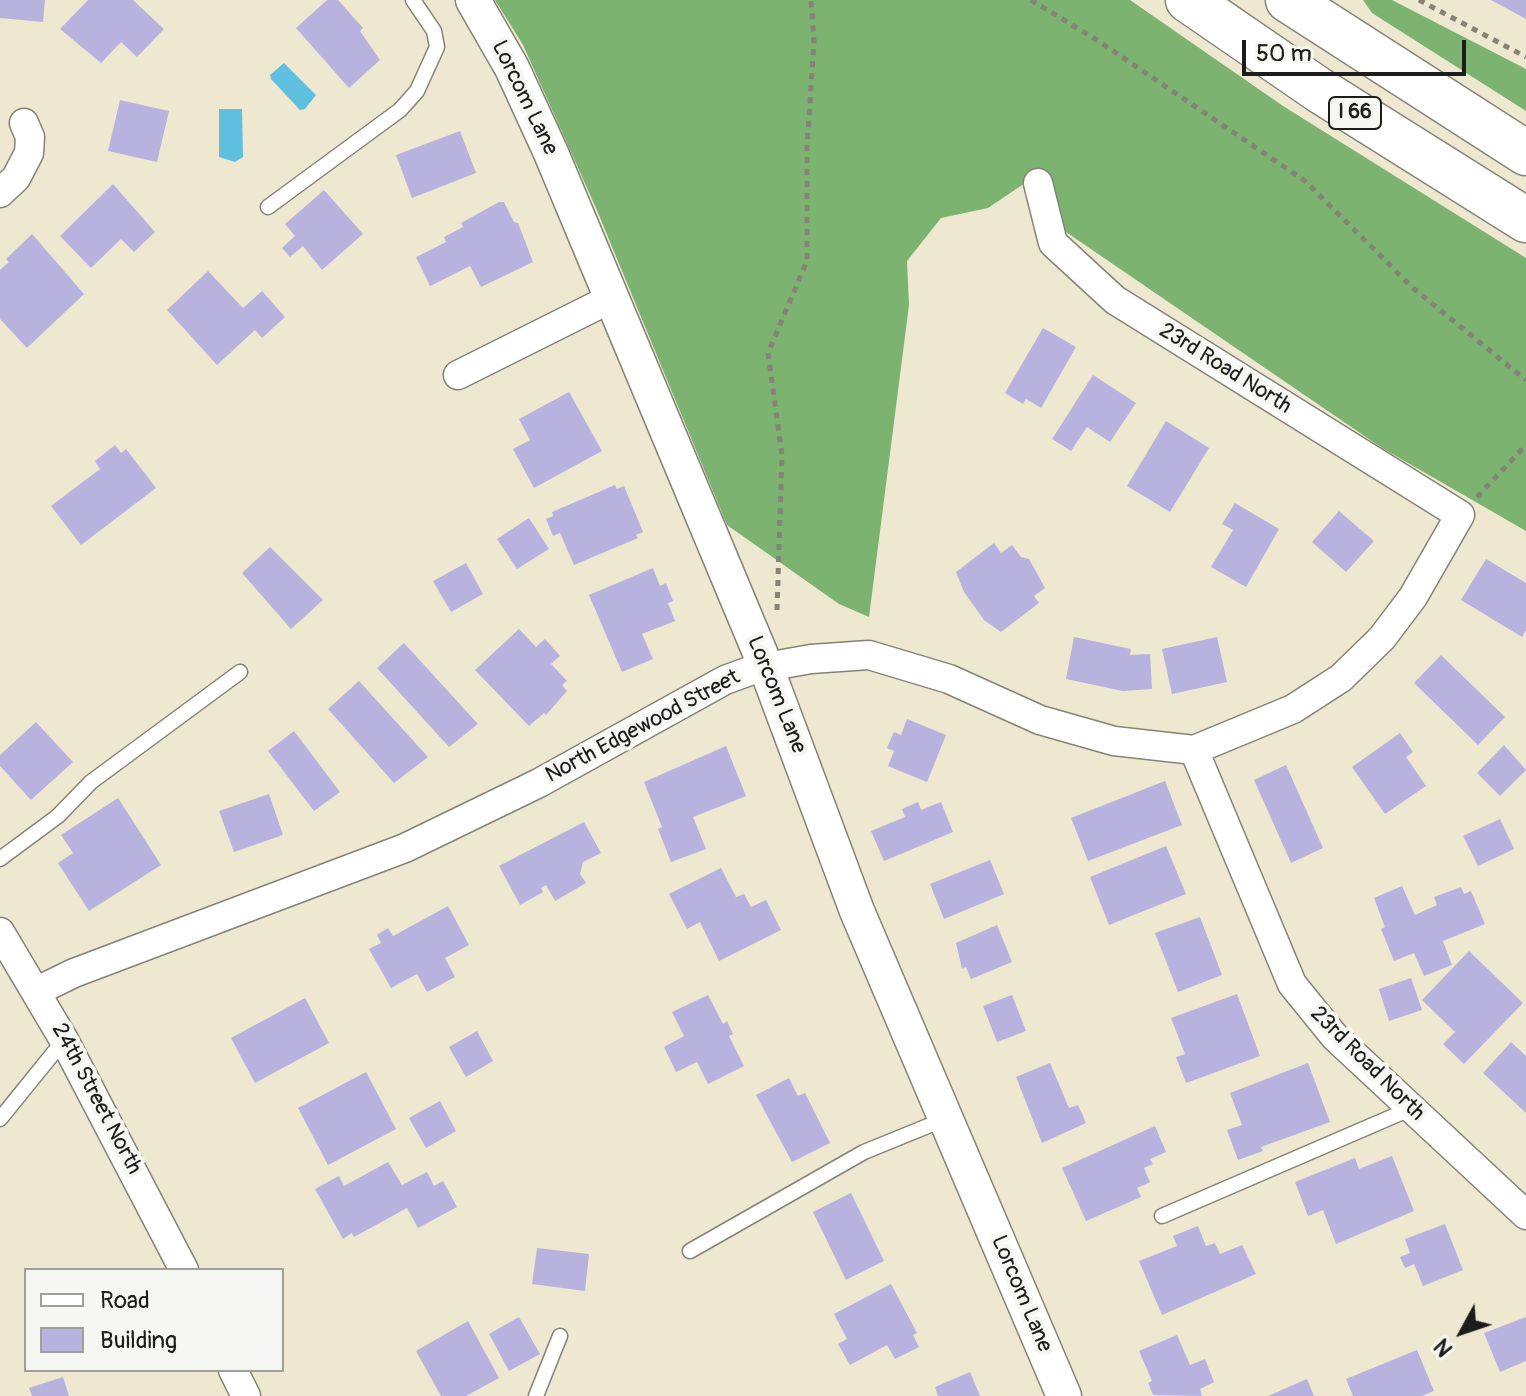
<!DOCTYPE html>
<html>
<head>
<meta charset="utf-8">
<style>
  body { margin:0 }
  #map { position:relative; width:1526px; height:1396px; overflow:hidden; background:#eee8d1; font-family:Pangolin,sans-serif }
  canvas { display:block }
  .legend { position:absolute; left:24px; top:1268px; width:260px; height:104px; box-sizing:border-box; background:#f6f6f2; border:2px solid #9f9f9c; margin:0; padding:10px 14px; list-style:none; font-size:24px; color:#1c1c1c }
  .legend li { display:flex; align-items:center; gap:16px; height:40px }
  .legend b { width:40px; border:2px solid #9f9f9c }
  .north { position:absolute; left:1422px; top:1292px; width:80px; height:80px; -webkit-text-stroke:6px #f6f6f2; paint-order:stroke; rotate:230deg; font-size:22px; font-weight:700; line-height:32px; text-align:center; color:#1c1c1c }
  .north::after { content:''; display:block; margin:auto; width:28px; height:36px; background:#1c1c1c; clip-path:polygon(50% 0,100% 100%,50% 72%,0 100%) }
  .scale { position:absolute; left:1242px; top:40px; width:224px; height:36px; box-sizing:border-box; border:4px solid #1c1c1c; border-top:0; padding-left:10px; font-size:24px; line-height:28px; white-space:nowrap; color:#1c1c1c; -webkit-text-stroke:6px #f6f6f2; paint-order:stroke }
</style>
</head>
<body>
<div id="map">
<canvas width="1526" height="1396"></canvas>
<ul class="legend">
<li><b style="height:10px;background:#fff"></b>Road</li>
<li><b style="height:22px;background:#b8b2df"></b>Building</li>
</ul>
<div class="north">N</div>
<div class="scale">50 m</div>
</div>
<script>
const g = document.querySelector('canvas').getContext('2d');
g.lineJoin = 'round';
function paint(path, color) { g.fillStyle = color; g.fill(path, 'evenodd'); }
const poly = rows => new Path2D(rows.map(r => 'M' + r).join(''));
function trace(path, color, width, dash) { g.strokeStyle = color; g.lineWidth = width; g.lineCap = dash ? 'butt' : 'round'; g.setLineDash(dash || []); g.stroke(path); }
function label(font, color, halo, rows, align = 'center') {
  g.font = font + ' Pangolin,sans-serif'; g.lineWidth = 8; g.setLineDash([]); g.textBaseline = 'middle'; g.strokeStyle = halo; g.fillStyle = color; for (const [text, x, y, turn = 0] of rows) {
    g.save(); g.translate(x, y); g.rotate((+turn || 0) * Math.PI / 180); g.textAlign = isNaN(turn) ? turn : align; if (halo) g.strokeText(text, 0, 0); g.fillText(text, 0, 0); g.restore();
  }
}
paint(poly([
  [495,0,1130,0,1283,106,1526,258,1526,531,1382,448,1066,232,1037,175,988,208,941,218,907,261,909,305,869,617,839,604,727,525,596,208,523,45],
  [1363,0,1392,0,1526,69,1526,111,1372,13]
]), '#7cb371');
paint(poly([
  [284,63,316,95,305,109,300,110,271,79,270,75],
  [219,109,242,109,243,157,235,162,219,157]
]), '#60bfdf');
paint(poly([
  [0,0,45,0,43,22,0,18],
  [88,0,133,0,164,29,137,57,121,42,101,63,60,29],
  [327,0,338,0,363,28,360,31,380,60,349,88,296,28],
  [1491,0,1526,0,1526,19],
  [120,100,169,111,157,162,108,151],
  [460,131,476,173,412,198,396,155],
  [113,184,155,232,134,252,121,239,91,268,60,236],
  [324,190,363,234,322,270,303,246,290,257,282,248,295,236,285,224],
  [499,202,504,202,514,222,518,223,533,262,481,287,470,266,430,286,416,257,446,242,444,237,463,227,461,223],
  [32,234,84,294,27,348,0,319,0,270,9,262,6,259],
  [208,271,243,308,262,291,285,317,262,338,255,330,217,365,167,310],
  [1043,328,1076,347,1041,408,1026,399,1023,404,1005,393],
  [1093,375,1136,403,1110,442,1087,427,1071,451,1052,439],
  [569,392,602,451,534,488,513,449,530,440,519,419],
  [1166,421,1209,448,1170,512,1127,486],
  [115,445,121,453,126,449,156,488,81,545,51,506,100,469,95,461],
  [615,485,617,489,624,486,643,532,636,535,638,538,574,565,560,533,553,536,546,519,553,516,552,512],
  [1235,503,1279,529,1246,587,1211,567,1233,530,1222,524],
  [1339,511,1374,541,1346,572,1312,542],
  [529,518,549,549,517,569,497,539],
  [994,543,1001,553,1012,545,1021,557,1029,559,1045,588,1034,596,1039,603,1001,632,984,620,964,592,956,572],
  [270,547,323,600,291,629,242,573],
  [1486,559,1526,583,1526,630,1522,637,1461,600],
  [466,563,483,594,451,612,433,581],
  [653,568,660,586,666,583,673,601,668,603,675,621,642,634,653,659,622,672,589,595],
  [519,629,536,647,545,639,560,656,551,664,567,681,562,685,567,691,546,715,544,713,529,726,475,670],
  [1074,637,1131,649,1130,655,1150,654,1152,689,1123,691,1066,679],
  [1217,637,1227,682,1172,694,1162,649],
  [404,643,478,724,449,747,377,668],
  [1441,655,1505,717,1478,745,1414,683],
  [359,681,428,757,394,783,328,709],
  [907,719,946,735,927,782,888,766,894,751,887,748,894,732,901,735],
  [36,722,73,762,31,800,0,766,0,755],
  [294,731,340,792,314,811,268,751],
  [1400,733,1413,752,1406,757,1426,786,1385,814,1352,767],
  [1504,745,1526,770,1500,796,1477,773],
  [726,746,746,796,693,817,706,849,671,862,658,829,662,827,644,782],
  [1286,765,1323,848,1291,863,1254,780],
  [1165,781,1182,825,1088,861,1071,818],
  [269,794,283,835,234,852,219,811],
  [118,798,161,865,89,911,58,863,73,853,61,835],
  [918,802,921,810,941,802,953,832,884,861,871,831,905,817,902,809],
  [1500,819,1514,849,1478,866,1463,836],
  [584,822,601,853,583,862,580,874,586,883,555,901,546,885,541,888,543,892,520,905,499,866],
  [1166,846,1186,894,1109,925,1090,877],
  [990,860,1004,894,944,919,930,884],
  [721,868,736,897,744,894,751,907,766,900,781,930,719,961,700,922,687,929,669,894],
  [1402,886,1415,915,1437,905,1434,897,1461,887,1464,894,1471,891,1485,924,1443,941,1452,965,1424,976,1414,953,1394,961,1381,929,1385,927,1374,898],
  [448,906,469,945,445,958,455,977,427,992,417,974,391,988,369,949,381,943,377,935,388,928,393,936],
  [1200,917,1222,975,1178,992,1155,933],
  [997,925,1012,962,971,979,966,967,962,969,956,943],
  [1469,951,1523,1003,1464,1064,1443,1044,1455,1032,1422,1000],
  [1411,978,1422,1010,1389,1021,1379,989],
  [1237,994,1260,1056,1186,1083,1176,1057,1185,1054,1171,1018],
  [708,995,723,1024,727,1021,733,1034,729,1036,744,1066,708,1084,697,1062,676,1072,664,1047,684,1036,672,1012],
  [1012,995,1026,1031,997,1042,983,1006],
  [305,998,329,1043,255,1083,231,1038],
  [477,1031,493,1061,466,1077,449,1047],
  [1511,1042,1526,1056,1526,1113,1483,1073],
  [1050,1063,1069,1108,1078,1105,1086,1123,1042,1143,1016,1077],
  [1308,1063,1330,1122,1261,1147,1263,1151,1238,1160,1227,1130,1242,1125,1230,1093],
  [366,1072,396,1129,328,1165,298,1108],
  [789,1078,798,1096,805,1093,830,1143,792,1162,756,1095],
  [440,1101,456,1131,426,1148,409,1118],
  [1155,1126,1166,1152,1150,1159,1153,1164,1144,1168,1150,1182,1137,1188,1141,1197,1086,1221,1062,1168],
  [1392,1156,1414,1211,1336,1244,1323,1210,1308,1216,1295,1182,1355,1158,1359,1169],
  [388,1162,402,1185,427,1172,434,1186,443,1181,457,1207,418,1228,407,1208,354,1237,352,1233,343,1239,315,1189,339,1176,344,1186],
  [851,1193,884,1261,846,1280,813,1212],
  [1445,1224,1463,1270,1423,1286,1414,1264,1405,1268,1400,1257,1410,1253,1405,1239],
  [1198,1226,1206,1246,1215,1243,1220,1254,1242,1245,1256,1274,1162,1315,1139,1261,1177,1246,1173,1236],
  [537,1248,589,1254,585,1291,532,1284],
  [891,1284,917,1333,913,1335,919,1347,895,1359,887,1345,850,1365,838,1344,847,1339,834,1314],
  [519,1317,540,1354,509,1371,489,1334],
  [1526,1317,1526,1361,1500,1372,1484,1333],
  [468,1321,499,1378,466,1396,441,1396,416,1351],
  [1177,1335,1190,1365,1205,1359,1214,1382,1200,1389,1202,1396,1153,1395,1148,1383,1152,1381,1139,1351],
  [1417,1350,1434,1391,1422,1396,1353,1396,1346,1379],
  [970,1372,980,1396,938,1396,935,1387],
  [63,1377,69,1396,32,1396,29,1388],
  [1307,1379,1314,1396,1268,1396]
]), '#b8b2df');
const service = poly([
  [268,207,400,110,417,91,437,47,434,31,413,0],
  [0,859,58,816,91,782,240,672],
  [0,1119,64,1040],
  [1162,1216,1410,1109],
  [690,1251,864,1152,945,1119],
  [536,1396,560,1336]
]);
const minor = poly([
  [0,193,16,178,29,153,30,137,24,123],
  [458,375,612,298],
  [1194,750,1292,984,1335,1037,1526,1215],
  [0,932,64,1040,184,1270],
  [37,991,74,973,405,848,539,783,725,680,755,669,811,659,869,655,949,679,1040,720,1114,741,1194,750,1293,709,1341,678,1382,638,1413,597,1460,515,1115,300,1053,243,1038,183],
  [233,1370,246,1396]
]);
const tertiary = poly([
  [473,0,512,68,551,153,766,667,857,911,1064,1396]
]);
const motorway = poly([
  [1188,0,1319,90,1526,220],
  [1288,0,1526,153]
]);
trace(service, '#858276', 17);
trace(minor, '#858276', 31);
trace(tertiary, '#858276', 37);
trace(motorway, '#858276', 47);
trace(poly([
  [1031,0,1097,40,1305,181,1413,288,1526,380],
  [1419,0,1526,57],
  [1477,497,1526,445],
  [777,610,782,455,768,353,807,261,807,147,814,42,811,0]
]), '#858276', 5, [6, 6]);
trace(service, '#fff', 14);
trace(minor, '#fff', 28);
trace(tertiary, '#fff', 34);
trace(motorway, '#fff', 44);
for (const [x, y, w] of [
  [1355,113,52]
]) { const box = new Path2D(); box.roundRect(x - w / 2, y - 16, w, 32, 6); g.fillStyle = '#f6f6f2'; g.fill(box); trace(box, '#1c1c1c', 2); }
label('bold 20px', '#1c1c1c', null, [
  ["I 66",1355,113]
]);
label('22px', '#1c1c1c', '#f6f6f2', [
  ["Lorcom Lane",524,98,64],
  ["23rd Road North",1225,369,32],
  ["Lorcom Lane",776,695,68],
  ["North Edgewood Street",643,727,-28],
  ["23rd Road North",1367,1064,45],
  ["24th Street North",96,1099,62],
  ["Lorcom Lane",1021,1294,67]
]);
</script>
</body>
</html>
